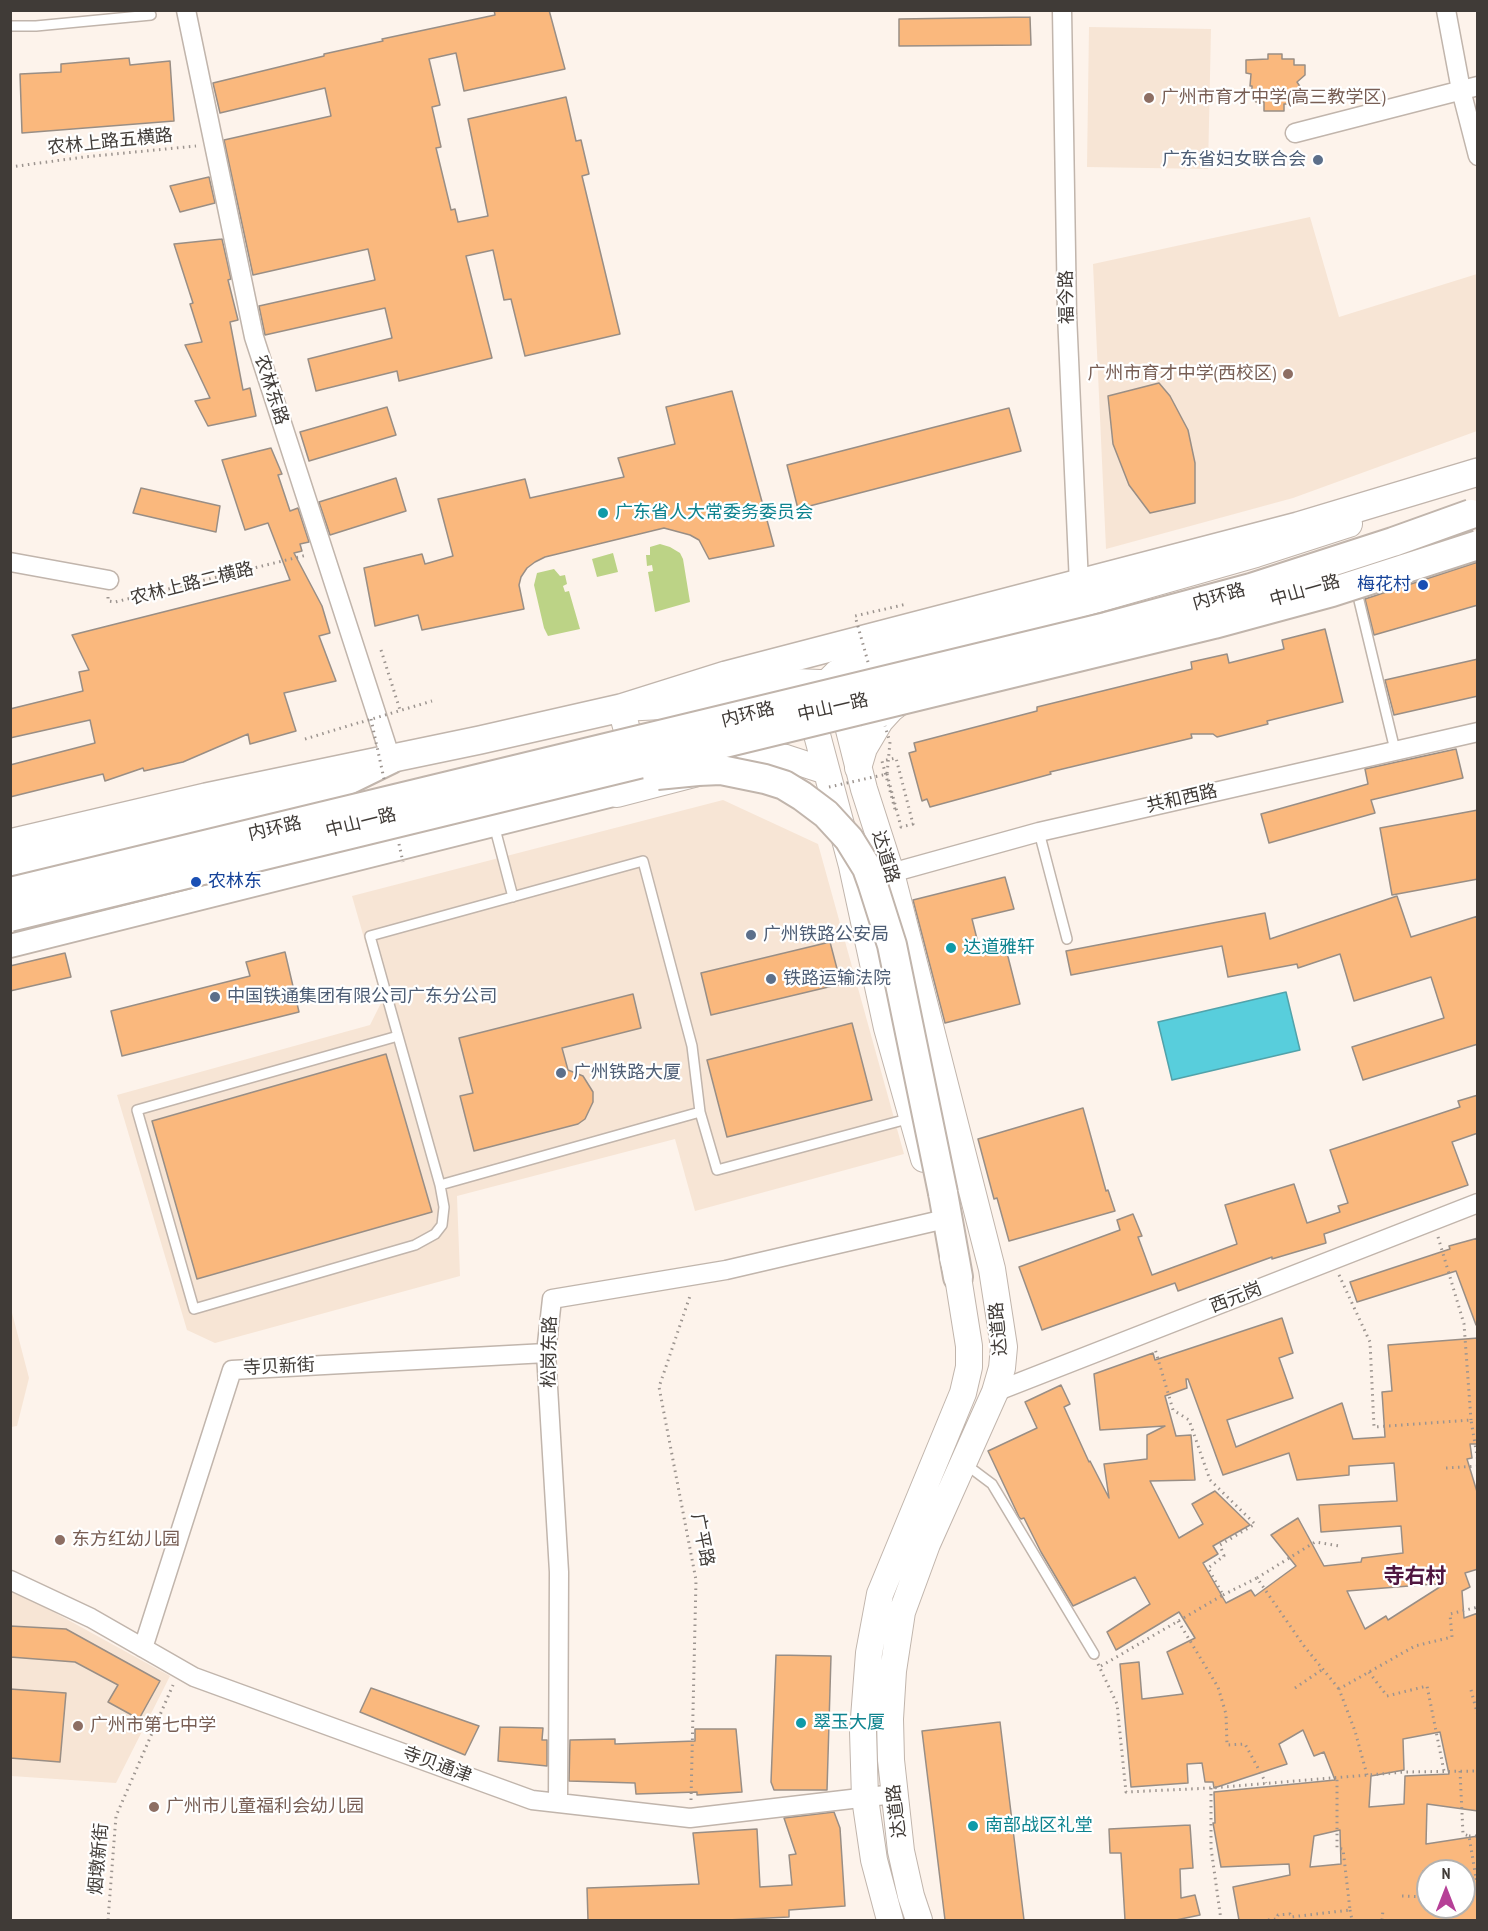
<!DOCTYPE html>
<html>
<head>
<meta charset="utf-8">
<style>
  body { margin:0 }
  #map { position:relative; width:1488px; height:1931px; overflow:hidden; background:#fdf3eb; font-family:"PT Sans Narrow",sans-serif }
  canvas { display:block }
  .frame { position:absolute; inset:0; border:12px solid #403b37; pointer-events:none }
  .north { position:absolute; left:1416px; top:1859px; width:60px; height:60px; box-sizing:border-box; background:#fff; border:2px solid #b3b1af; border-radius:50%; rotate:0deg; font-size:16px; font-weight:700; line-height:24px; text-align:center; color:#403b37 }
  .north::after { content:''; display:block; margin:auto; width:21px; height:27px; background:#b64097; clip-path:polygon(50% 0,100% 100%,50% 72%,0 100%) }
</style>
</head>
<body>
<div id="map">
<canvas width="1488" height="1931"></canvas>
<div class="frame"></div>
<div class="north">N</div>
</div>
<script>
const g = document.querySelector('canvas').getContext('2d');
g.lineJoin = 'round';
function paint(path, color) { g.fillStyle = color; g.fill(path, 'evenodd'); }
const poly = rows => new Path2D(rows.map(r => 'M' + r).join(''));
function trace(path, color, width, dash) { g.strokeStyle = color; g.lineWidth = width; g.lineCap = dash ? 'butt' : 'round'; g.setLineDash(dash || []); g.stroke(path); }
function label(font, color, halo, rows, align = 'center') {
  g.font = font + ' "PT Sans Narrow","Noto Sans SC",sans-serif'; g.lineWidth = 4.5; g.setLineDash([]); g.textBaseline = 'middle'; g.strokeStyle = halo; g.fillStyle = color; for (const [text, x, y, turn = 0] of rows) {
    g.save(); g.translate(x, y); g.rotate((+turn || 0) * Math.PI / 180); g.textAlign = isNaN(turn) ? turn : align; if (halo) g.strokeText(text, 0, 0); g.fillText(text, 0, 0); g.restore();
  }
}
paint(poly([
  [1089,27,1211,29,1208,169,1087,167],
  [1310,217,1339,317,1477,274,1477,431,1293,498,1106,549,1093,264],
  [723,800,818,844,904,1154,695,1211,675,1139,457,1196,460,1276,215,1343,187,1330,117,1095,370,1025,382,1001,352,896],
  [11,1309,29,1378,17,1426,11,1427],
  [10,1588,170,1676,116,1783,11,1776]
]), '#f7e5d5');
paint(poly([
  [660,544,670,547,680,553,683,559,690,602,655,612,648,572,653,571,652,565,647,566,646,555,650,555,650,547],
  [613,553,618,572,597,577,592,559],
  [554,569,560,576,565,575,567,584,563,586,565,592,569,591,580,629,548,636,544,628,534,585,537,573]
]), '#bcd386');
const water = poly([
  [1286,992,1300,1050,1172,1080,1158,1022,1286,992]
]);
paint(water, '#58cedc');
trace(water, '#51a2aa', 1.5);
const building = poly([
  [494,10,549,10,565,69,464,91,456,53,429,59,440,105,432,107,441,147,436,148,451,210,455,209,458,222,488,216,468,119,566,97,576,141,581,140,589,174,582,176,620,334,525,356,511,299,504,300,493,250,466,256,492,358,399,381,397,371,316,391,308,359,392,338,385,308,265,335,259,306,375,280,368,249,253,275,224,140,331,116,325,88,220,113,213,83,324,56,324,54,383,41,382,39,495,15,494,10],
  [1030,17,1031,45,899,46,899,19,1030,17],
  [1268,54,1282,54,1282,59,1294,59,1294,65,1305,65,1305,75,1297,82,1303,91,1302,100,1297,104,1284,104,1284,111,1264,111,1264,102,1256,102,1252,97,1252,86,1250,86,1251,74,1246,73,1246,60,1268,59,1268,54],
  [129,58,130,65,170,61,174,121,22,133,20,74,61,72,61,64,129,58],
  [209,177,215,203,180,212,170,186,209,177],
  [222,239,231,279,228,280,238,320,230,322,243,390,250,388,256,416,208,426,195,401,210,398,185,345,202,342,190,304,193,303,174,244,222,239],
  [1159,383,1170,396,1188,430,1195,463,1195,503,1150,513,1129,485,1113,444,1108,396,1159,383],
  [732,391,774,546,709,559,699,540,690,535,664,528,545,557,535,562,527,568,521,577,519,585,524,609,422,630,418,615,375,626,364,568,422,554,425,564,453,556,438,499,525,479,530,498,624,477,618,458,675,444,666,407,732,391],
  [387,407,396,435,309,461,300,432,387,407],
  [1009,408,1021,451,798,509,787,465,1009,408],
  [271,448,282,474,278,475,290,511,298,508,309,542,300,544,302,551,294,553,322,606,330,633,319,636,336,681,284,693,296,731,250,744,248,734,183,762,144,771,143,768,105,781,103,774,10,797,10,765,95,743,90,720,10,738,10,709,83,691,79,672,89,670,72,635,290,580,268,523,245,530,222,460,271,448],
  [396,478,406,511,330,535,319,502,396,478],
  [141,488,220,506,216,532,133,513,141,488],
  [1478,562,1478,605,1374,635,1365,599,1478,562],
  [1325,629,1343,702,1267,721,1268,724,1217,737,1213,734,1191,734,1192,738,1050,772,1051,774,930,807,927,799,922,801,909,753,916,751,914,743,1037,711,1037,707,1192,669,1191,662,1227,654,1229,663,1284,649,1282,640,1325,629],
  [1478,659,1478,696,1394,715,1385,680,1478,659],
  [1456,749,1463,778,1371,800,1375,813,1269,843,1261,814,1368,784,1365,769,1456,749],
  [1478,810,1478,879,1392,895,1380,828,1478,810],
  [1005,877,1014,909,972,919,980,951,1005,945,1020,1004,945,1023,913,900,1005,877],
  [1397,896,1411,937,1478,916,1478,1044,1363,1080,1352,1047,1444,1018,1431,977,1354,1001,1340,954,1298,968,1297,964,1228,977,1222,946,1071,975,1066,951,1265,913,1270,939,1397,896],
  [830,942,841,984,711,1015,701,973,830,942],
  [285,952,299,1012,122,1056,111,1011,250,976,246,962,285,952],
  [65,953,71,977,10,991,10,966,65,953],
  [633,994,641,1028,562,1048,568,1070,583,1076,593,1092,593,1102,585,1119,578,1124,474,1151,460,1096,473,1093,459,1038,633,994],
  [852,1023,872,1100,727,1137,707,1060,852,1023],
  [386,1054,432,1212,197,1279,152,1121,386,1054],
  [1478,1095,1478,1133,1452,1142,1468,1185,1324,1234,1326,1243,1272,1259,1272,1257,1178,1291,1175,1283,1042,1330,1019,1267,1120,1230,1117,1220,1133,1214,1142,1236,1138,1237,1152,1275,1237,1244,1225,1205,1294,1184,1307,1223,1340,1212,1338,1206,1348,1203,1330,1150,1460,1107,1458,1101,1478,1095],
  [1083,1108,1106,1191,1108,1190,1115,1211,1009,1241,997,1198,994,1199,978,1139,1083,1108],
  [1478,1238,1478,1324,1476,1325,1456,1271,1357,1302,1350,1282,1450,1249,1449,1246,1478,1238],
  [1282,1318,1293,1353,1279,1358,1293,1398,1227,1420,1236,1447,1342,1403,1353,1439,1385,1437,1382,1392,1392,1391,1388,1345,1478,1338,1478,1444,1470,1444,1472,1458,1467,1459,1478,1495,1478,1569,1465,1573,1470,1587,1462,1591,1464,1618,1478,1613,1478,1811,1427,1804,1426,1844,1478,1836,1478,1920,1239,1920,1233,1887,1290,1875,1289,1864,1221,1867,1213,1823,1215,1823,1214,1792,1335,1780,1324,1752,1314,1756,1303,1730,1279,1744,1287,1764,1214,1788,1213,1782,1205,1782,1202,1763,1187,1764,1188,1783,1131,1787,1120,1664,1139,1662,1142,1699,1183,1694,1167,1652,1195,1638,1179,1612,1116,1650,1107,1632,1150,1604,1135,1577,1073,1606,1041,1552,1024,1518,1021,1519,1019,1517,988,1451,1037,1428,1025,1402,1061,1385,1070,1404,1064,1407,1089,1462,1090,1461,1109,1498,1104,1464,1147,1459,1147,1435,1165,1426,1100,1430,1094,1374,1153,1353,1155,1360,1282,1318],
  [1186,1379,1188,1379,1223,1475,1289,1453,1297,1480,1349,1475,1349,1466,1394,1463,1397,1501,1319,1505,1321,1532,1401,1526,1403,1553,1362,1558,1361,1562,1324,1566,1298,1518,1271,1535,1296,1566,1255,1596,1251,1590,1226,1603,1203,1563,1218,1554,1213,1546,1250,1525,1215,1491,1192,1504,1203,1524,1179,1538,1150,1481,1195,1480,1191,1435,1176,1436,1165,1396,1187,1388,1186,1379],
  [1446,1583,1388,1620,1386,1616,1365,1629,1347,1591,1446,1583],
  [1440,1732,1449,1774,1405,1776,1404,1804,1369,1807,1371,1776,1404,1770,1403,1739,1440,1732],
  [1340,1830,1341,1864,1310,1867,1314,1836,1340,1830],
  [1423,1871,1464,1871,1464,1907,1428,1907,1423,1871],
  [10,1626,66,1629,160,1681,139,1719,108,1702,118,1685,75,1662,10,1657,10,1626],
  [776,1655,831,1656,827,1790,774,1790,771,1782,776,1655],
  [371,1688,479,1726,465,1755,360,1712,371,1688],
  [10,1689,66,1693,60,1762,10,1758,10,1689],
  [1000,1722,1024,1920,945,1920,922,1731,1000,1722],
  [500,1727,543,1728,542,1740,547,1740,547,1766,498,1761,500,1727],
  [695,1729,736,1729,742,1792,697,1795,697,1792,636,1794,635,1783,569,1781,570,1740,615,1739,615,1744,695,1741,695,1729],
  [834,1812,840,1828,845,1906,789,1910,789,1917,727,1920,588,1920,587,1888,699,1884,693,1833,757,1829,760,1887,792,1885,789,1855,796,1854,784,1818,834,1812],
  [1190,1825,1193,1868,1180,1869,1181,1898,1195,1895,1200,1915,1176,1920,1125,1920,1121,1853,1110,1853,1109,1829,1190,1825]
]);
paint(building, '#fab87d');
trace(building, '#998e85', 1.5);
const service = poly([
  [10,26,36,26,151,15],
  [1356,588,1395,750],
  [494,825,513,897],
  [1039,832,1067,939],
  [398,1036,137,1110,194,1309,415,1245,435,1234,442,1225,444,1207,440,1185,398,1036,370,936,643,861,692,1046,700,1112,717,1170,911,1118],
  [440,1185,700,1112],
  [964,1463,992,1484,1094,1654]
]);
const minor = poly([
  [186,10,254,337,391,759],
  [1062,10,1067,314,1079,584],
  [1446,10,1461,90,1478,156],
  [1295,133,1478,86],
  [10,562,109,580],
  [891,873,1039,832,1478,732],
  [995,1392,1478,1203],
  [10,1580,91,1618,194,1677,532,1800,690,1818,894,1794],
  [143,1648,232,1370,546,1353],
  [558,1803,559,1572,546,1353,552,1299,726,1270,941,1220]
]);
const tertiary = poly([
  [10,946,617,794]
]);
const secondary = poly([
  [634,756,621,708,662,706,794,682,820,683,825,684,835,694,844,710,864,789,891,873,992,1269,1004,1347,1002,1368,995,1392,927,1544,902,1612,893,1671,890,1719,891,1760,901,1851,911,1896,919,1920],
  [858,768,864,748,880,721,891,709,905,698],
  [572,773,617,794,756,758,770,756,786,758,826,771],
  [924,1159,887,1028,852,866,812,716,813,701,818,692,837,673,863,662,1084,603,1256,554,1349,524],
  [890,1920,874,1860,865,1798,863,1731,869,1653,880,1594,963,1393,969,1367,969,1346,958,1277,953,1258]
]);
const primary = poly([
  [10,843,206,797,480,740,621,708,726,675,1298,526,1478,472]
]);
const trunk = poly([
  [10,866,310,791,348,780,391,759],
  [943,1193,958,1277]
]);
trace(service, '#c1b5ac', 12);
trace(minor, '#c1b5ac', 21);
trace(tertiary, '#c1b5ac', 26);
trace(secondary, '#c1b5ac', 28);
trace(primary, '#c1b5ac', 30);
trace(trunk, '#c1b5ac', 32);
trace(poly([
  [10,167,84,157,196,146],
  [108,597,108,601,115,602,307,555],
  [381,650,400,710],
  [305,739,361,722],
  [887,774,901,827,913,824,896,758,882,761,896,813],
  [1438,1237,1464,1324,1471,1420],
  [1339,1275,1370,1342,1374,1427,1471,1420,1478,1462],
  [1446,1468,1478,1466],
  [1257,1578,1315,1542,1340,1546],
  [1223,1595,1257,1578,1304,1646,1339,1689],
  [1178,1621,1218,1687,1226,1714,1227,1745,1245,1744,1266,1783],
  [1098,1664,1117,1704,1126,1792,1211,1788,1404,1772,1478,1771],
  [1101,1666,1223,1595,1208,1568,1224,1556,1220,1545,1255,1524,1210,1480,1189,1420,1173,1410,1155,1349],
  [1369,1672,1387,1696,1427,1686,1444,1771],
  [1295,1688,1323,1669],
  [1471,1690,1478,1716],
  [1460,1771,1463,1834,1469,1836,1476,1878,1464,1880],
  [1367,1775,1355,1731,1339,1689,1415,1646,1452,1637,1450,1614,1478,1607],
  [1211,1788,1211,1848,1221,1920],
  [691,1800,696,1580,659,1387,691,1293],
  [1469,1836,1478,1836],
  [1476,1878,1478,1884],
  [1402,1896,1427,1897,1428,1894],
  [1350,1910,1352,1920],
  [108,1920,116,1816,173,1685],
  [1268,1920,1277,1919,1278,1915,1290,1914,1291,1917,1350,1910,1343,1849,1337,1848,1337,1777],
  [1382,1920,1383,1910]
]), '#9c948f', 3, [1.5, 4.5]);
trace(service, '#fff', 9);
trace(minor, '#fff', 18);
trace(tertiary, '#fff', 22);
trace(secondary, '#fff', 26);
trace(primary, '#fff', 27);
trace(trunk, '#fff', 28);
const trunkBridge = poly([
  [657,775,698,771,721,770,765,779,784,785,802,796,826,814,849,839,867,868,872,882,892,945,943,1193],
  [10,892,1106,627,1251,588,1393,542,1471,514],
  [10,917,1214,624,1332,592,1478,545]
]);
trace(trunkBridge, '#c1b5ac', 32, []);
trace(poly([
  [868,662,855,616,907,604],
  [371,719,384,779],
  [362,722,432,701],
  [829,787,887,774,890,742,885,726],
  [399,844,403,862]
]), '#9c948f', 3, [1.5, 4.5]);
trace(trunkBridge, '#fff', 28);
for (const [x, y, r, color] of [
  [1149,98,6,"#8d6e63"],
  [1318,160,6,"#5c6f8a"],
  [1288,374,6,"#8d6e63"],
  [603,513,6,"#0f9aa8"],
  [1423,585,6,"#1a4fb4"],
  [196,882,6,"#1a4fb4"],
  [751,935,6,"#5c6f8a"],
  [951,948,6,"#0f9aa8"],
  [771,979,6,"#5c6f8a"],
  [215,997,6,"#5c6f8a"],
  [561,1073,6,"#5c6f8a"],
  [60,1540,6,"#8d6e63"],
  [801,1723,6,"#0f9aa8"],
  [78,1726,6,"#8d6e63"],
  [154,1807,6,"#8d6e63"],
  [973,1826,6,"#0f9aa8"]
]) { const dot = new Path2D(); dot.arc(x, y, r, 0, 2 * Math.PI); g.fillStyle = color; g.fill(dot); trace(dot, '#fff', 2); }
label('18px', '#785e54', '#fff', [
  ["广州市育才中学(高三教学区)",1161,98],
  ["广州市育才中学(西校区)",1276,374,"right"],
  ["东方红幼儿园",72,1540],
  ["广州市第七中学",90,1726],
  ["广州市儿童福利会幼儿园",166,1807]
], 'left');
label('18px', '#403b37', '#fff', [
  ["农林上路五横路",110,142,-6],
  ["福今路",1067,297,-91],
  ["农林东路",271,390,72],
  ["农林上路二横路",192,584,-14],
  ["中山一路",1305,591,-16],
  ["内环路",1219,597,-16],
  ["中山一路",833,708,-13],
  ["内环路",748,715,-14],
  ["共和西路",1182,799,-13],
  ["中山一路",361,823,-14],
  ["内环路",275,829,-13],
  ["达道路",885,857,73],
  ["西元岗",1236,1298,-21],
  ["达道路",999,1329,-95],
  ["松岗东路",550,1352,-89],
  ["寺贝新街",279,1367,-3],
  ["广平路",702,1540,79],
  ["寺贝通津",437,1765,20],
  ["达道路",897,1811,-97],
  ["烟墩新街",99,1859,-85]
]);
label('18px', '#4e5e75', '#fff', [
  ["广东省妇女联合会",1306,160,"right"],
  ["广州铁路公安局",763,935],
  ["铁路运输法院",783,979],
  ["中国铁通集团有限公司广东分公司",227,997],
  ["广州铁路大厦",573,1073]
], 'left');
label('18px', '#0d838f', '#fff', [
  ["广东省人大常委务委员会",615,513],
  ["达道雅轩",963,948],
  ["翠玉大厦",813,1723],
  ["南部战区礼堂",985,1826]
], 'left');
label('18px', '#164399', '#fff', [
  ["梅花村",1411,585],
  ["农林东",208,882,"left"]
], 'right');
label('bold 21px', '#501741', '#fff', [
  ["寺右村",1415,1577]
]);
</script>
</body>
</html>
